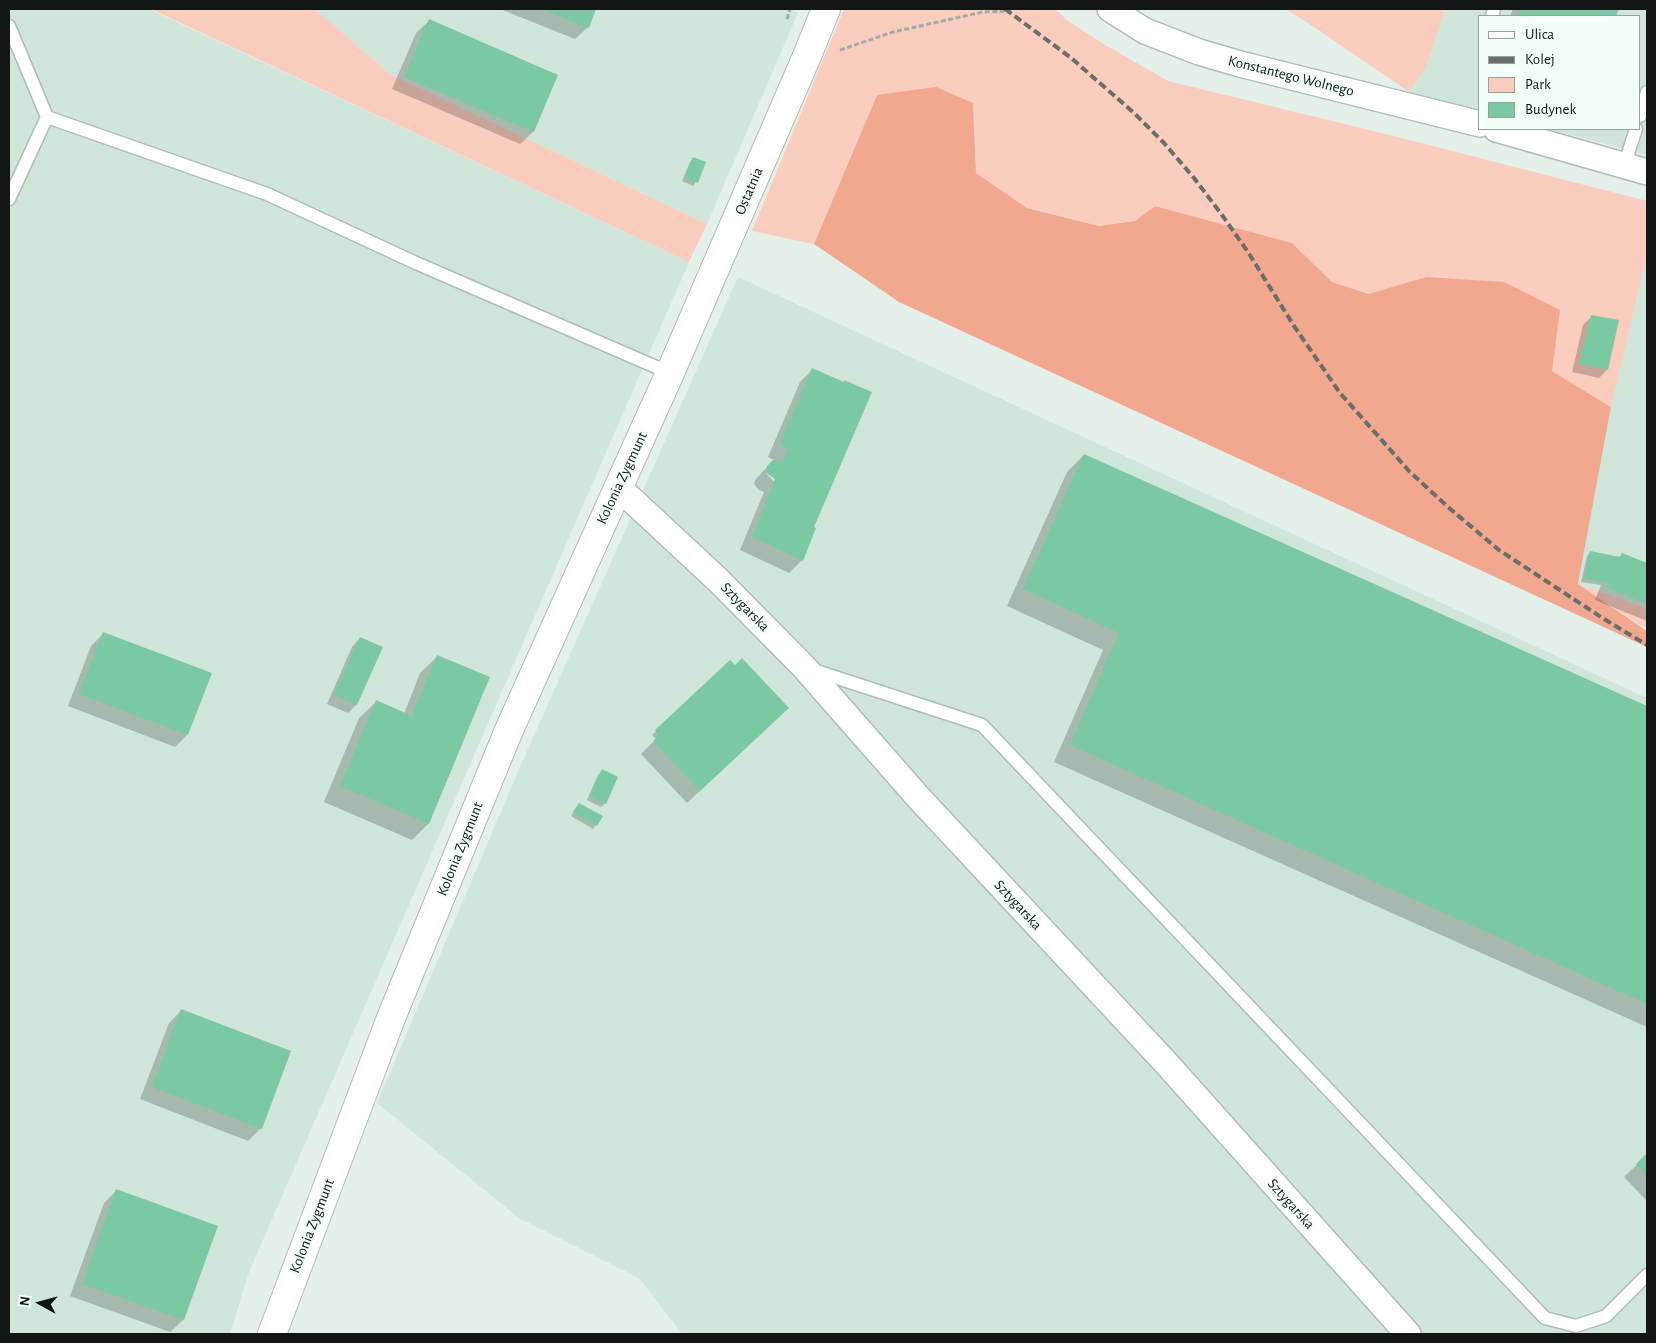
<!DOCTYPE html>
<html>
<head>
<meta charset="utf-8">
<style>
  body { margin:0 }
  #map { position:relative; width:1656px; height:1343px; overflow:hidden; background:#e4f1ea; font-family:"Alegreya Sans",sans-serif }
  canvas { display:block }
  .frame { position:absolute; inset:0; border:10px solid #111513; pointer-events:none }
  .legend { position:absolute; left:1478px; top:15px; width:162px; height:115px; box-sizing:border-box; background:#f2fff8; border:1px solid #98a19c; margin:0; padding:6px 9px; list-style:none; font-size:15px; color:#111513 }
  .legend li { display:flex; align-items:center; gap:10px; height:25px }
  .legend b { width:25px; border:1px solid #98a19c }
  .north { position:absolute; left:15px; top:1278px; width:50px; height:50px; -webkit-text-stroke:4px #f2fff8; paint-order:stroke; rotate:277deg; font-size:14px; font-weight:700; line-height:20px; text-align:center; color:#111513 }
  .north::after { content:''; display:block; margin:auto; width:18px; height:22px; background:#111513; clip-path:polygon(50% 0,100% 100%,50% 72%,0 100%) }
</style>
</head>
<body>
<div id="map">
<canvas width="1656" height="1343"></canvas>
<div class="frame"></div>
<ul class="legend">
<li><b style="height:6px;background:#fff"></b>Ulica</li>
<li><b style="height:6px;background:#686f6b"></b>Kolej</li>
<li><b style="height:14px;background:#fbcdbe"></b>Park</li>
<li><b style="height:14px;background:#7bc9a3"></b>Budynek</li>
</ul>
<div class="north">N</div>
</div>
<script>
const g = document.querySelector('canvas').getContext('2d');
g.lineJoin = 'round';
function paint(path, color) { g.fillStyle = color; g.fill(path, 'evenodd'); }
const poly = rows => new Path2D(rows.map(r => 'M' + r).join(''));
function trace(path, color, width, dash) { g.strokeStyle = color; g.lineWidth = width; g.lineCap = dash ? 'butt' : 'round'; g.setLineDash(dash || []); g.stroke(path); }
function label(font, color, halo, rows, align = 'center') {
  g.font = font + ' "Alegreya Sans",sans-serif'; g.lineWidth = 5; g.setLineDash([]); g.textBaseline = 'middle'; g.strokeStyle = halo; g.fillStyle = color; for (const [text, x, y, turn = 0] of rows) {
    g.save(); g.translate(x, y); g.rotate((+turn || 0) * Math.PI / 180); g.textAlign = isNaN(turn) ? turn : align; if (halo) g.strokeText(text, 0, 0); g.fillText(text, 0, 0); g.restore();
  }
}
paint(poly([
  [9,9,149,9,689,262,249,1272,230,1334,9,1334],
  [315,9,791,9,798,13,707,224,390,74],
  [1445,9,1647,9,1647,155,1547,129,1640,129,1640,16,1480,16,1480,111,1409,92,1427,66],
  [1647,256,1647,608,1578,584,1611,407],
  [738,277,1647,698,1647,1334,682,1334,639,1278,519,1218,377,1103,520,767]
]), '#d1e6db');
paint(poly([
  [151,9,315,9,390,74,707,224,689,262],
  [844,9,1055,9,1068,21,1107,46,1168,81,1394,136,1647,201,1647,256,1611,407,1552,371,1426,277,1370,294,1332,282,1292,243,1155,206,1135,221,1099,226,1027,208,976,173,973,103,877,95,814,244,752,231],
  [1285,9,1445,9,1427,66,1409,92,1308,23],
  [1578,584,1647,608,1647,628,1641,626]
]), '#fbcdbe');
paint(poly([
  [936,87,973,103,976,173,1027,208,1099,226,1135,221,1155,206,1292,243,1332,282,1369,294,1426,277,1504,282,1560,310,1552,371,1611,407,1578,584,1647,631,1647,647,899,302,814,244,877,95]
]), '#f2a88f');
paint(poly([
  [500,9,595,9,588,27,575,39],
  [1513,9,1617,9,1615,16,1510,16],
  [429,21,557,76,533,132,520,144,392,89,416,33],
  [693,158,696,182,693,186,682,181,690,162],
  [1591,317,1607,370,1599,378,1572,372,1583,325],
  [812,370,812,528,802,560,789,573,740,550,764,492,759,490,754,484,755,480,774,460,768,457,800,382],
  [766,473,769,473,777,481,775,483],
  [1084,455,1647,707,1647,1027,1054,762,1103,650,1007,606,1067,472],
  [1591,552,1618,558,1622,554,1647,565,1647,621,1595,600,1601,585,1581,582,1587,556],
  [104,633,187,735,175,747,68,706,91,646],
  [360,638,381,648,356,705,348,713,327,704,352,647],
  [437,657,428,824,412,840,324,802,359,718,376,702,404,714,420,673],
  [730,662,774,721,687,803,641,754,656,739,652,735],
  [602,771,605,803,601,807,587,800,598,775],
  [579,804,596,825,593,829,571,816],
  [182,1010,290,1052,261,1128,248,1141,140,1099,169,1023],
  [1647,1155,1647,1201,1624,1177],
  [117,1190,216,1226,183,1320,170,1332,70,1296,104,1203]
]), '#0003');
paint(poly([
  [542,9,596,9,589,28],
  [1521,9,1619,9,1616,16,1518,16],
  [429,19,558,75,534,132,404,77],
  [693,157,706,162,698,183,685,177],
  [1591,315,1619,320,1608,370,1579,364],
  [812,368,844,382,844,380,872,392,814,527,816,528,803,561,752,537,775,479,768,474,766,471,767,466,773,460,783,461,788,448,780,444],
  [1084,454,1647,706,1647,1004,1070,745,1119,633,1023,589],
  [1590,551,1620,557,1622,553,1647,563,1647,604,1606,587,1609,583,1584,578],
  [103,632,212,673,188,735,79,694],
  [360,637,383,647,357,705,334,695],
  [437,655,490,677,429,824,340,786,376,700,412,716],
  [742,658,789,708,700,791,653,741,659,735,655,730,730,660,735,665],
  [602,769,618,777,606,804,589,796],
  [579,803,603,816,597,826,573,812],
  [181,1009,291,1051,262,1129,152,1087],
  [1647,1153,1647,1176,1636,1164],
  [116,1189,218,1226,184,1320,82,1284]
]), '#7bc9a3');
const service = poly([
  [1492,16,1494,9],
  [9,26,47,117,9,199],
  [1640,116,1647,92],
  [47,117,267,194,416,263,670,373],
  [1624,166,1636,129],
  [810,669,982,725,1545,1318,1576,1326,1606,1316,1647,1275]
]);
const minor = poly([
  [1110,9,1145,31,1199,52,1240,64,1480,124],
  [1496,129,1647,172],
  [618,487,718,580,804,667,918,797,1167,1064,1408,1334]
]);
const tertiary = poly([
  [272,1334,391,1018,509,730,670,373,807,56,826,9]
]);
trace(service, '#b0bcb5', 15);
trace(minor, '#b0bcb5', 28);
trace(tertiary, '#b0bcb5', 30);
trace(poly([
  [787,19,790,9],
  [840,50,893,32,983,12,1009,11,1011,9]
]), '#a2aca7', 3, [5, 2.5]);
trace(service, '#fff', 12);
trace(minor, '#fff', 25);
trace(tertiary, '#fff', 28);
trace(poly([
  [1005,9,1070,57,1133,112,1164,143,1194,178,1222,215,1248,252,1294,326,1340,393,1409,471,1448,507,1499,550,1604,619,1647,645]
]), '#686f6b', 4, [8, 4]);
label('15px', '#111513', '#f2fff8', [
  ["Konstantego Wolnego",1291,76,14],
  ["Ostatnia",749,191,-67],
  ["Kolonia Zygmunt",622,478,-65],
  ["Sztygarska",745,607,45],
  ["Kolonia Zygmunt",460,849,-68],
  ["Sztygarska",1018,905,47],
  ["Sztygarska",1291,1204,48],
  ["Kolonia Zygmunt",312,1226,-69]
]);
</script>
</body>
</html>
